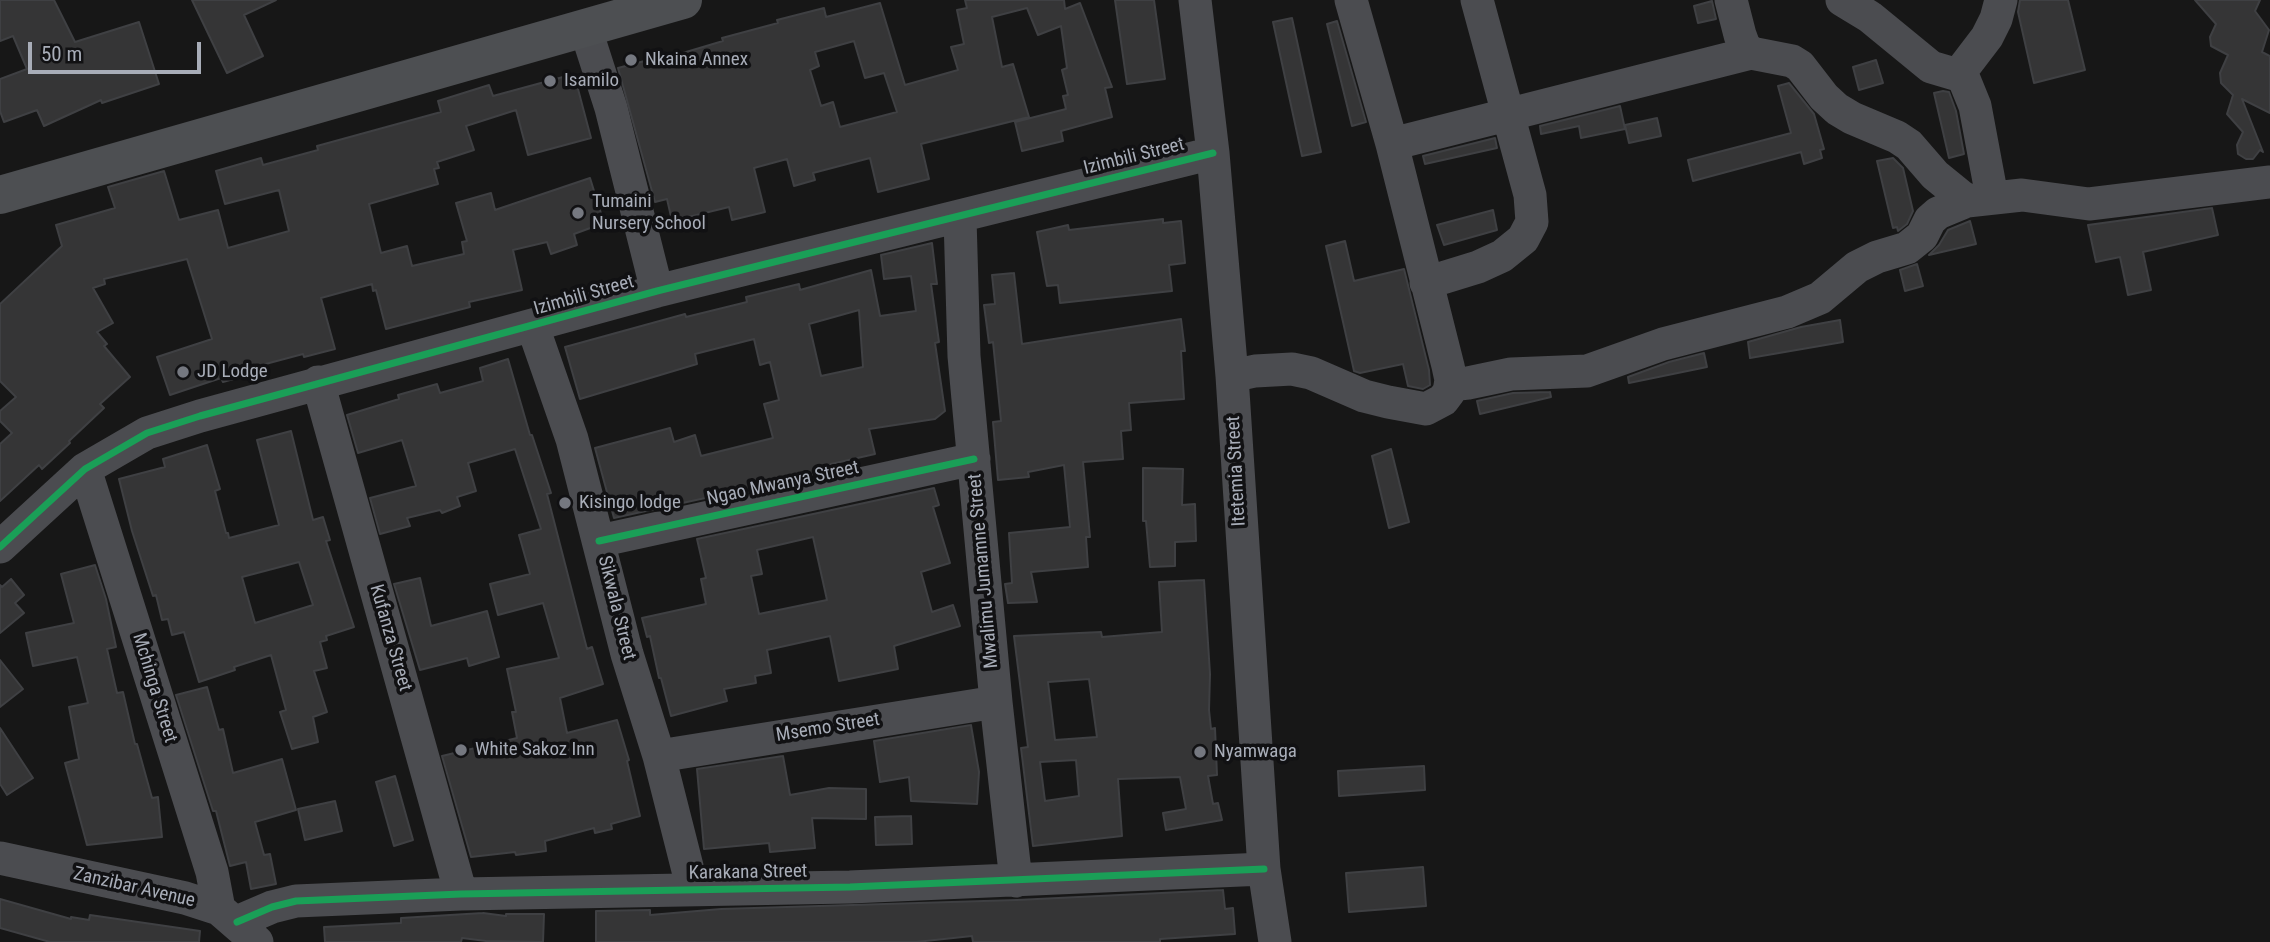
<!DOCTYPE html>
<html>
<head>
<meta charset="utf-8">
<style>
  body { margin:0 }
  #map { position:relative; width:2270px; height:942px; overflow:hidden; background:#171717; font-family:"Roboto Condensed",sans-serif }
  canvas { display:block }
  .scale { position:absolute; left:28px; top:42px; width:173px; height:32px; box-sizing:border-box; border:4px solid #a8adb8; border-top:0; padding-left:9px; font-size:21px; line-height:24px; white-space:nowrap; color:#a8adb8; -webkit-text-stroke:5px #111113; paint-order:stroke }
</style>
</head>
<body>
<div id="map">
<canvas width="2270" height="942"></canvas>
<div class="scale">50 m</div>
</div>
<script>
const g = document.querySelector('canvas').getContext('2d');
g.lineJoin = 'round';
function paint(path, color) { g.fillStyle = color; g.fill(path, 'evenodd'); }
const poly = rows => new Path2D(rows.map(r => 'M' + r).join(''));
function trace(path, color, width, dash) { g.strokeStyle = color; g.lineWidth = width; g.lineCap = dash ? 'butt' : 'round'; g.setLineDash(dash || []); g.stroke(path); }
function label(font, color, halo, rows, align = 'center') {
  g.font = font + ' "Roboto Condensed",sans-serif'; g.lineWidth = 7; g.setLineDash([]); g.textBaseline = 'middle'; g.strokeStyle = halo; g.fillStyle = color; for (const [text, x, y, turn = 0] of rows) {
    g.save(); g.translate(x, y); g.rotate((+turn || 0) * Math.PI / 180); g.textAlign = isNaN(turn) ? turn : align; if (halo) g.strokeText(text, 0, 0); g.fillText(text, 0, 0); g.restore();
  }
}
const building = poly([
  [0,0,54,0,75,42,139,22,159,84,102,103,101,100,44,126,37,110,4,122,0,111,0,79,27,69,13,36,0,41,0,0],
  [192,0,276,0,244,15,263,56,227,73,192,0],
  [965,0,1064,0,1065,9,1080,3,1112,87,1105,88,1112,117,1061,131,1063,141,1022,151,1015,122,1066,109,1063,96,1068,95,1062,70,1067,68,1061,26,1038,35,1027,8,992,17,1002,67,1013,64,1029,117,921,144,929,179,878,192,870,158,813,173,815,180,794,186,787,159,754,168,765,212,732,220,729,207,672,221,667,199,655,202,618,68,675,53,676,55,723,41,722,38,778,23,777,20,824,8,826,17,880,3,905,85,958,70,951,47,964,44,957,10,967,8,965,0],
  [854,41,865,78,884,73,897,112,840,127,833,102,821,106,810,70,819,66,815,52,854,41],
  [1115,0,1154,0,1165,79,1127,84,1115,0],
  [2020,0,2068,0,2085,70,2034,83,2018,12,2020,0],
  [2195,0,2260,0,2255,11,2269,30,2262,52,2270,56,2270,113,2242,99,2263,152,2260,150,2253,159,2246,159,2238,154,2237,145,2243,132,2227,114,2233,95,2221,83,2220,73,2228,55,2211,46,2210,37,2216,24,2195,0],
  [1712,1,1716,19,1698,23,1694,6,1712,1],
  [1292,18,1321,152,1302,156,1273,22,1292,18],
  [1337,21,1366,122,1352,126,1327,24,1337,21],
  [1876,60,1883,83,1859,90,1853,67,1876,60],
  [574,74,591,138,528,155,516,110,466,126,474,150,437,162,439,168,434,169,438,184,369,204,381,253,407,246,412,266,464,254,462,242,467,241,456,203,491,193,495,210,590,178,604,223,574,234,577,245,551,254,547,242,513,250,522,290,469,302,470,307,386,329,376,290,373,291,372,284,321,298,335,349,304,357,303,354,243,370,244,376,223,382,221,378,170,395,157,357,212,339,187,259,104,279,105,284,93,288,113,323,97,332,107,344,104,346,130,377,100,404,104,408,69,441,70,443,42,469,39,465,0,501,0,444,12,433,0,421,0,411,16,397,0,381,0,304,62,246,56,225,115,208,108,187,164,171,179,220,218,210,228,248,289,231,279,190,225,204,216,171,261,158,263,165,318,150,317,146,441,112,438,101,489,85,493,96,574,74],
  [1789,83,1814,114,1824,149,1820,150,1822,158,1804,164,1801,152,1693,181,1688,160,1791,133,1778,86,1789,83],
  [1943,91,1949,92,1956,111,1964,154,1949,158,1934,93,1943,91],
  [1620,106,1625,129,1581,138,1579,126,1541,134,1540,126,1620,106],
  [1657,118,1661,136,1629,143,1625,125,1657,118],
  [1495,138,1497,148,1425,164,1423,156,1495,138],
  [1893,158,1903,168,1913,211,1907,224,1898,231,1897,227,1893,228,1877,161,1893,158],
  [2212,208,2218,235,2143,252,2151,290,2128,295,2120,257,2096,262,2088,225,2212,208],
  [1493,210,1497,230,1444,245,1437,225,1493,210],
  [1163,219,1163,223,1181,221,1185,263,1169,265,1172,291,1060,303,1058,285,1047,286,1037,232,1068,225,1069,230,1163,219],
  [1970,221,1976,244,1929,255,1939,245,1948,230,1970,221],
  [1345,241,1354,281,1404,269,1429,370,1430,385,1423,389,1408,386,1403,364,1360,373,1354,371,1326,246,1345,241],
  [932,243,937,284,931,284,939,342,935,343,945,411,935,419,869,429,875,454,831,464,833,470,614,518,595,448,670,428,674,442,695,435,701,456,773,438,764,404,779,400,770,362,760,365,754,339,695,354,697,364,580,399,565,347,685,314,686,317,747,302,746,297,799,284,800,290,871,270,880,316,916,311,911,276,884,279,881,255,932,243],
  [859,310,863,367,821,376,809,324,859,310],
  [1917,264,1923,286,1905,291,1900,270,1917,264],
  [1014,273,1022,344,1181,319,1185,351,1181,351,1184,399,1129,403,1131,430,1121,431,1123,459,1083,462,1090,537,1086,537,1088,567,1031,572,1037,602,1008,603,1005,584,1012,583,1009,533,1070,527,1064,465,1028,472,1029,477,998,480,993,422,1001,421,993,342,989,343,984,305,995,304,992,275,1014,273],
  [1840,320,1843,342,1750,358,1748,342,1801,327,1840,320],
  [1704,353,1707,367,1629,383,1628,377,1669,362,1704,353],
  [508,359,530,435,532,435,551,493,547,494,587,649,592,647,603,684,560,698,567,733,617,720,629,760,627,761,640,816,611,824,612,829,595,833,594,828,545,841,546,851,516,855,515,852,471,857,442,756,517,738,512,712,516,712,507,669,559,658,543,603,498,615,490,584,530,574,519,535,541,529,515,449,468,463,476,491,457,497,460,506,442,513,440,510,407,518,410,526,380,534,370,498,416,486,402,440,358,453,347,415,399,399,398,395,437,384,440,393,483,381,480,368,508,359],
  [1550,392,1551,397,1480,414,1477,401,1513,393,1550,392],
  [291,431,313,520,323,517,330,540,326,541,354,627,326,636,327,640,320,642,327,668,314,671,327,712,313,717,318,742,292,749,280,712,286,710,271,655,234,667,235,670,199,682,184,632,172,635,168,619,162,620,156,595,153,596,132,531,119,479,165,467,163,459,207,445,220,489,215,491,226,533,228,533,229,538,279,525,257,440,291,431],
  [299,562,313,605,255,623,242,577,299,562],
  [1391,449,1409,522,1389,528,1372,456,1391,449],
  [1143,468,1183,469,1182,505,1195,504,1196,541,1175,542,1175,566,1150,567,1146,521,1143,521,1143,468],
  [934,488,939,505,933,507,950,563,921,572,932,612,953,605,960,626,894,646,898,669,839,681,830,636,767,650,771,673,755,676,756,683,724,689,727,701,671,716,661,678,659,678,650,636,647,637,642,618,706,604,701,579,706,578,697,539,934,488],
  [813,537,827,600,759,614,751,576,762,574,757,550,813,537],
  [95,565,106,599,116,647,107,649,117,693,123,692,135,744,137,744,152,798,158,797,162,837,87,845,65,763,79,759,69,707,88,703,77,657,33,666,26,633,74,623,61,574,95,565],
  [420,578,431,626,487,611,499,657,469,666,467,658,420,670,394,584,420,578],
  [11,579,24,595,15,603,24,613,0,633,0,585,2,587,11,579],
  [1204,580,1210,674,1209,710,1211,729,1215,728,1217,775,1208,776,1213,804,1218,803,1222,820,1166,830,1163,813,1186,809,1180,777,1118,779,1122,836,1033,846,1021,748,1028,747,1014,636,1101,632,1102,637,1162,632,1159,582,1204,580],
  [1089,679,1097,737,1055,740,1048,682,1089,679],
  [1076,760,1079,796,1045,801,1040,762,1076,760],
  [0,660,23,689,0,707,0,660],
  [207,687,219,730,223,729,233,773,282,759,296,810,255,822,264,855,270,854,276,884,251,889,246,862,230,866,216,811,213,811,176,695,207,687],
  [971,725,979,772,977,804,911,801,909,777,880,782,874,741,971,725],
  [0,728,33,778,7,795,0,784,0,728],
  [783,756,790,795,829,788,866,789,866,819,812,818,815,848,770,852,769,843,704,849,697,769,783,756],
  [1424,766,1425,790,1339,796,1338,771,1424,766],
  [395,776,413,840,394,846,376,782,395,776],
  [335,801,342,831,305,840,298,809,335,801],
  [911,816,912,844,876,845,875,817,911,816],
  [1423,867,1426,906,1349,912,1346,873,1423,867],
  [1223,890,1225,909,1233,908,1235,934,1160,939,1160,942,973,942,972,936,916,942,596,942,596,911,650,910,650,915,721,909,1017,900,1223,890],
  [0,899,71,919,71,917,89,920,90,915,200,931,199,942,50,942,0,928,0,899],
  [483,913,506,916,506,914,544,914,543,942,486,941,462,938,461,942,325,942,324,927,401,923,401,918,483,913]
]);
paint(building, '#353536');
trace(building, '#3f4043', 2);
trace(poly([
  [1195,0,1213,153,1232,376,1264,869,1275,942],
  [1731,0,1740,35,1744,46,1751,53,1792,61,1800,66,1824,97,1837,109,1852,118,1897,137,1909,145,1935,175,1967,201],
  [1842,0,1870,17,1931,67,1958,75,1964,79,1975,106,1992,197],
  [585,27,611,108,657,291],
  [1958,75,1987,37,1996,19,2001,0],
  [1392,144,1751,53],
  [960,218,964,356,996,702,1016,881],
  [1426,283,1478,267,1502,256,1523,239,1532,222,1530,195,1477,0],
  [533,327,572,439,627,654,659,756,693,890],
  [1232,376,1255,371,1292,369,1311,373,1364,396,1388,402,1426,409,1443,400,1449,392,1451,380,1448,366,1392,144,1351,0],
  [1451,380,1459,384,1468,383,1511,374,1587,371,1663,344,1787,312,1820,298,1857,267,1877,257,1907,248,1922,236,1930,220,1938,213,1967,201,2022,195,2089,204,2270,182],
  [318,382,461,894],
  [85,469,212,872,219,909],
  [599,541,974,459],
  [0,547,85,469,147,433,200,416,657,291,1213,153],
  [659,756,996,702],
  [0,858,185,898,219,909,257,942],
  [237,922,272,907,296,901,461,894,850,887,1264,869]
]), '#4b4c50', 33);
trace(poly([
  [0,195,683,0]
]), '#4d4f52', 38);
trace(poly([
  [599,541,974,459],
  [0,547,85,469,147,433,200,416,657,291,1213,153],
  [237,922,272,907,296,901,461,894,850,887,1264,869]
]), '#1a9f57', 7);
for (const [x, y, r, color] of [
  [631,60,7,"#757880"],
  [550,81,7,"#757880"],
  [578,213,7,"#757880"],
  [183,372,7,"#757880"],
  [565,503,7,"#757880"],
  [461,750,7,"#757880"],
  [1200,752,7,"#757880"]
]) { const dot = new Path2D(); dot.arc(x, y, r, 0, 2 * Math.PI); g.fillStyle = color; g.fill(dot); trace(dot, '#111113', 2.5); }
label('19px', '#a8adb8', '#111113', [
  ["Nkaina Annex",645,60],
  ["Isamilo",564,81],
  ["Tumaini",592,202],
  ["Nursery School",592,224],
  ["JD Lodge",197,372],
  ["Kisingo lodge",579,503],
  ["White Sakoz Inn",475,750],
  ["Nyamwaga",1214,752]
], 'left');
label('19px', '#a8adb8', '#111113', [
  ["Izimbili Street",1134,157,-14],
  ["Izimbili Street",584,296,-16],
  ["Itetemia Street",1237,471,-93],
  ["Ngao Mwanya Street",783,484,-12],
  ["Mwalimu Jumamne Street",984,571,-95],
  ["Sikwala Street",616,608,76],
  ["Kufanza Street",390,638,74],
  ["Mchinga Street",154,688,73],
  ["Msemo Street",828,728,-9],
  ["Karakana Street",748,873,-1],
  ["Zanzibar Avenue",134,888,13]
]);
</script>
</body>
</html>
